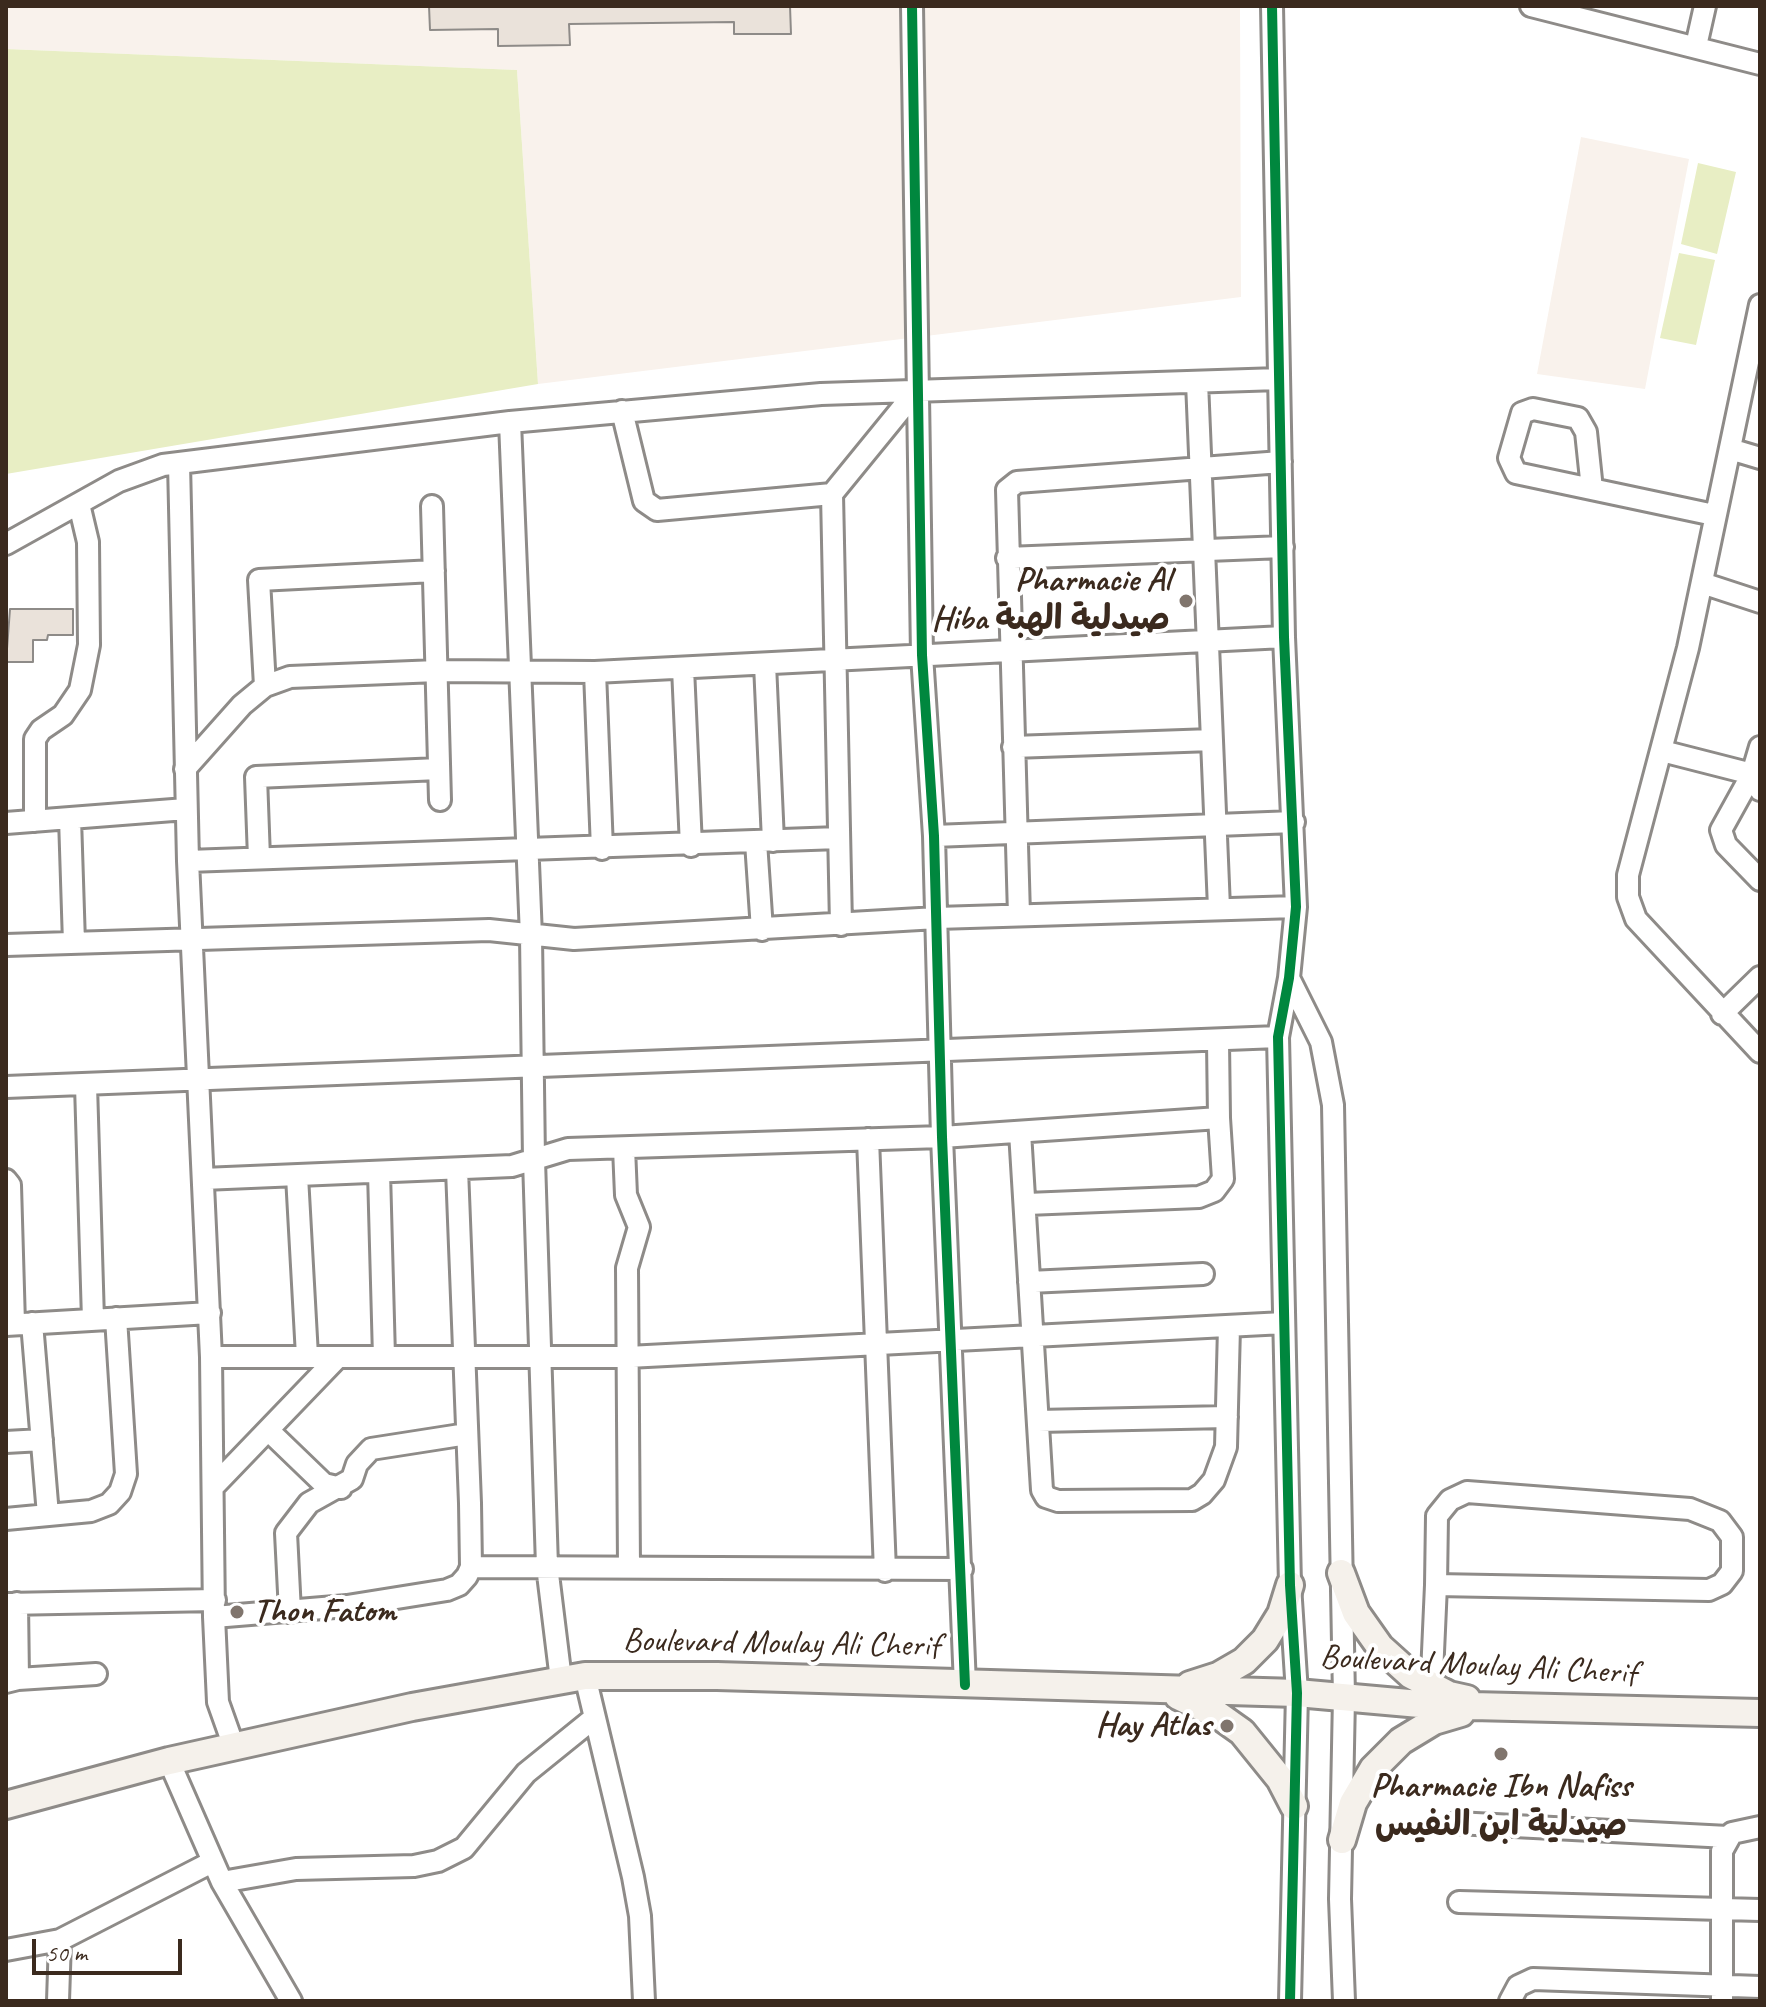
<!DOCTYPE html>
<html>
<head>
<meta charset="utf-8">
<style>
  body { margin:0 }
  #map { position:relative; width:1766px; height:2007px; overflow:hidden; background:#fff; font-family:Caveat,sans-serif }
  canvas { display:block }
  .frame { position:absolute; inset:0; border:8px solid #3b2a1e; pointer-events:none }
  .scale { position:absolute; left:32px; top:1939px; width:150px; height:36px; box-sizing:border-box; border:4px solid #3b2a1e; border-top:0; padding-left:10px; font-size:24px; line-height:28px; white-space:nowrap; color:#3b2a1e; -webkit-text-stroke:6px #fff; paint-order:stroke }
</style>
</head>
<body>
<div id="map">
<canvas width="1766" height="2007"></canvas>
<div class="frame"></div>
<div class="scale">50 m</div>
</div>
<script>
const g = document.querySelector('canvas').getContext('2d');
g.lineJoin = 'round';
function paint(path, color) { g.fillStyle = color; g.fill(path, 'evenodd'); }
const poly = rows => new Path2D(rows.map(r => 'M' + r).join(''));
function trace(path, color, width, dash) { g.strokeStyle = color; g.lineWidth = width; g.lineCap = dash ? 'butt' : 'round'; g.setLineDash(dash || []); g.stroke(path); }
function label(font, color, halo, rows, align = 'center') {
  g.font = font + ' Caveat,"Playpen Sans Arabic",sans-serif'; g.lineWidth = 8; g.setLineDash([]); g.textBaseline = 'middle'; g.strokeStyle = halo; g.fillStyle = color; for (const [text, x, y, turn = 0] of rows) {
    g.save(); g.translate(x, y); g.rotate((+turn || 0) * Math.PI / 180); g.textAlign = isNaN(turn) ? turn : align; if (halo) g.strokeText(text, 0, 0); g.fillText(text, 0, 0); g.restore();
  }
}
paint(poly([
  [6,6,1240,6,1241,297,538,384,517,70,6,49],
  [1581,137,1689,159,1645,389,1537,374]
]), '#f9f2ec');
paint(poly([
  [6,49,517,70,538,384,6,474],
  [1698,163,1736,172,1717,254,1681,244],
  [1679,253,1715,260,1696,345,1660,338]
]), '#e8eec4');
const building = poly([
  [429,6,790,6,791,34,734,34,734,22,569,24,570,45,498,46,498,29,430,30,429,6],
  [10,609,73,609,73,635,48,635,47,640,33,640,33,662,6,662,10,609]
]);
paint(building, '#eae2da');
trace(building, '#8e8b88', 2);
const minor = poly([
  [912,6,922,655,934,836,942,1137,965,1685],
  [1272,6,1284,637,1296,907,1289,978,1278,1037,1290,1585,1297,1693,1290,2001],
  [1531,6,1760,64],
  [1696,46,1705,6],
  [1760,305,1688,648,1628,875,1628,897,1636,919,1760,1052],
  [1197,382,1219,908],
  [622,411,644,501,657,510,832,494,916,391],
  [510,422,531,936,534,1160,547,1566,561,1680],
  [1730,449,1760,458],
  [179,463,188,861,211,1357,214,1617,218,1702,234,1747],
  [1592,489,1586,432,1578,418,1533,409,1522,413,1509,458,1516,473,1714,515],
  [832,494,841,925],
  [432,506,440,800],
  [6,544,119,481,163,465,510,422,821,394,1279,379],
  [1007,558,1283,547],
  [1702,583,1760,602],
  [765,664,773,841],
  [683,668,691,846],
  [595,672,602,849],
  [265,686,259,580,434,571],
  [1013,747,1212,740],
  [1760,747,1752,774,1760,790],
  [1662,751,1752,774,1721,830,1726,845,1760,880],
  [185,769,242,705,265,686,290,677,437,671,595,672,1284,637],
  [70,818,74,943],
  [35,821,35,739,41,730,63,715,80,690,89,645,88,542,79,504],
  [6,823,186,809],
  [934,836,1294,822],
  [756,842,762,930],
  [259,858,256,777,439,769],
  [188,861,839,838],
  [1019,915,1007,490,1017,482,1281,462],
  [6,945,489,930,574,939,937,918,1296,907],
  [1289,978,1321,1042,1333,1105,1344,1697,1340,1899,1344,2001],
  [1722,1014,1760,977],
  [86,1085,93,1320],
  [6,1087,1278,1037],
  [1020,1132,1042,1490,1046,1497,1058,1501,1192,1500,1202,1494,1214,1480,1226,1447,1229,1327],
  [868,1139,885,1571],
  [624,1148,626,1195,639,1227,627,1268,629,1567],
  [379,1172,384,1357],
  [297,1176,307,1356],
  [203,1179,512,1166,568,1149,942,1137,1219,1118,1218,1042],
  [6,1180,10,1185,14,1324],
  [1027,1204,1199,1197,1214,1191,1223,1179,1219,1118],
  [1029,1282,1203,1274],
  [32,1323,48,1515],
  [6,1325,210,1313],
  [211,1357,628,1357,1284,1323],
  [1038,1421,1227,1417],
  [268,1430,324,1484,341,1488],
  [6,1442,42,1440],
  [213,1487,338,1357],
  [6,1519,91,1511,109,1504,120,1492,126,1474,116,1318],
  [471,1567,962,1569],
  [6,1604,215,1600],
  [290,1612,286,1533,309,1503,352,1479,357,1464,371,1449,467,1434],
  [214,1617,347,1606,447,1590,459,1585,467,1576,471,1567,470,1503,457,1169],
  [585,1676,633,1877,640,1916,644,2001],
  [18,1679,96,1674],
  [6,1682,18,1679,17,1603],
  [1431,1697,1436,1585,1709,1590,1722,1584,1732,1571,1732,1537,1720,1521,1690,1509,1467,1492,1450,1500,1437,1516,1436,1585],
  [169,1761,222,1882,291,2001],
  [1456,1823,1728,1837],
  [222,1882,296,1869,414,1866,438,1861,464,1848,526,1773,594,1718],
  [1459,1902,1760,1910],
  [6,1950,60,1940,212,1862],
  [58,2001,60,1940],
  [1510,2001,1518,1986,1533,1979,1760,1987],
  [1722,2001,1722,1851,1732,1833,1760,1827]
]);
const major = poly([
  [1341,1573,1356,1613,1380,1647,1411,1675,1449,1695,1467,1699],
  [1190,1685,1218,1676,1244,1661,1265,1640,1281,1614,1290,1585],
  [1178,1696,1218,1715,1242,1732,1280,1779,1294,1806],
  [6,1805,169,1761,412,1707,585,1676,717,1676,1297,1693,1431,1705,1760,1713],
  [1342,1840,1353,1803,1373,1769,1401,1741,1434,1721,1461,1713]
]);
trace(minor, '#8e8b88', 26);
trace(major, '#8e8b88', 32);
trace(minor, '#fff', 20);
trace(major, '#f5f1eb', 26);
trace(poly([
  [912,6,922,655,934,836,942,1137,965,1685],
  [1272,6,1284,637,1296,907,1289,978,1278,1037,1290,1585,1297,1693,1290,2001]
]), '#00873e', 10);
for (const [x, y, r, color] of [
  [1186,601,8,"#80756d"],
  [237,1612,8,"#80756d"],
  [1227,1726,8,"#80756d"],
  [1501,1754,8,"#80756d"]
]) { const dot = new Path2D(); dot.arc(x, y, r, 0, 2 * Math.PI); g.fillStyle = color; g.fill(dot); trace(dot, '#fff', 3); }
label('bold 34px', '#3b2a1e', '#fff', [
  ["Pharmacie Al",1170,581],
  ["Hiba صيدلية الهبة",1170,620],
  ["Thon Fatom",253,1612,"left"],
  ["Hay Atlas",1211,1726],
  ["Pharmacie Ibn Nafiss",1501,1787,"center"],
  ["صيدلية ابن النفيس",1501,1826,"center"]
], 'right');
label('34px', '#3b2a1e', '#fff', [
  ["Boulevard Moulay Ali Cherif",781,1644,1],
  ["Boulevard Moulay Ali Cherif",1478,1666,3]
]);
</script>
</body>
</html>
